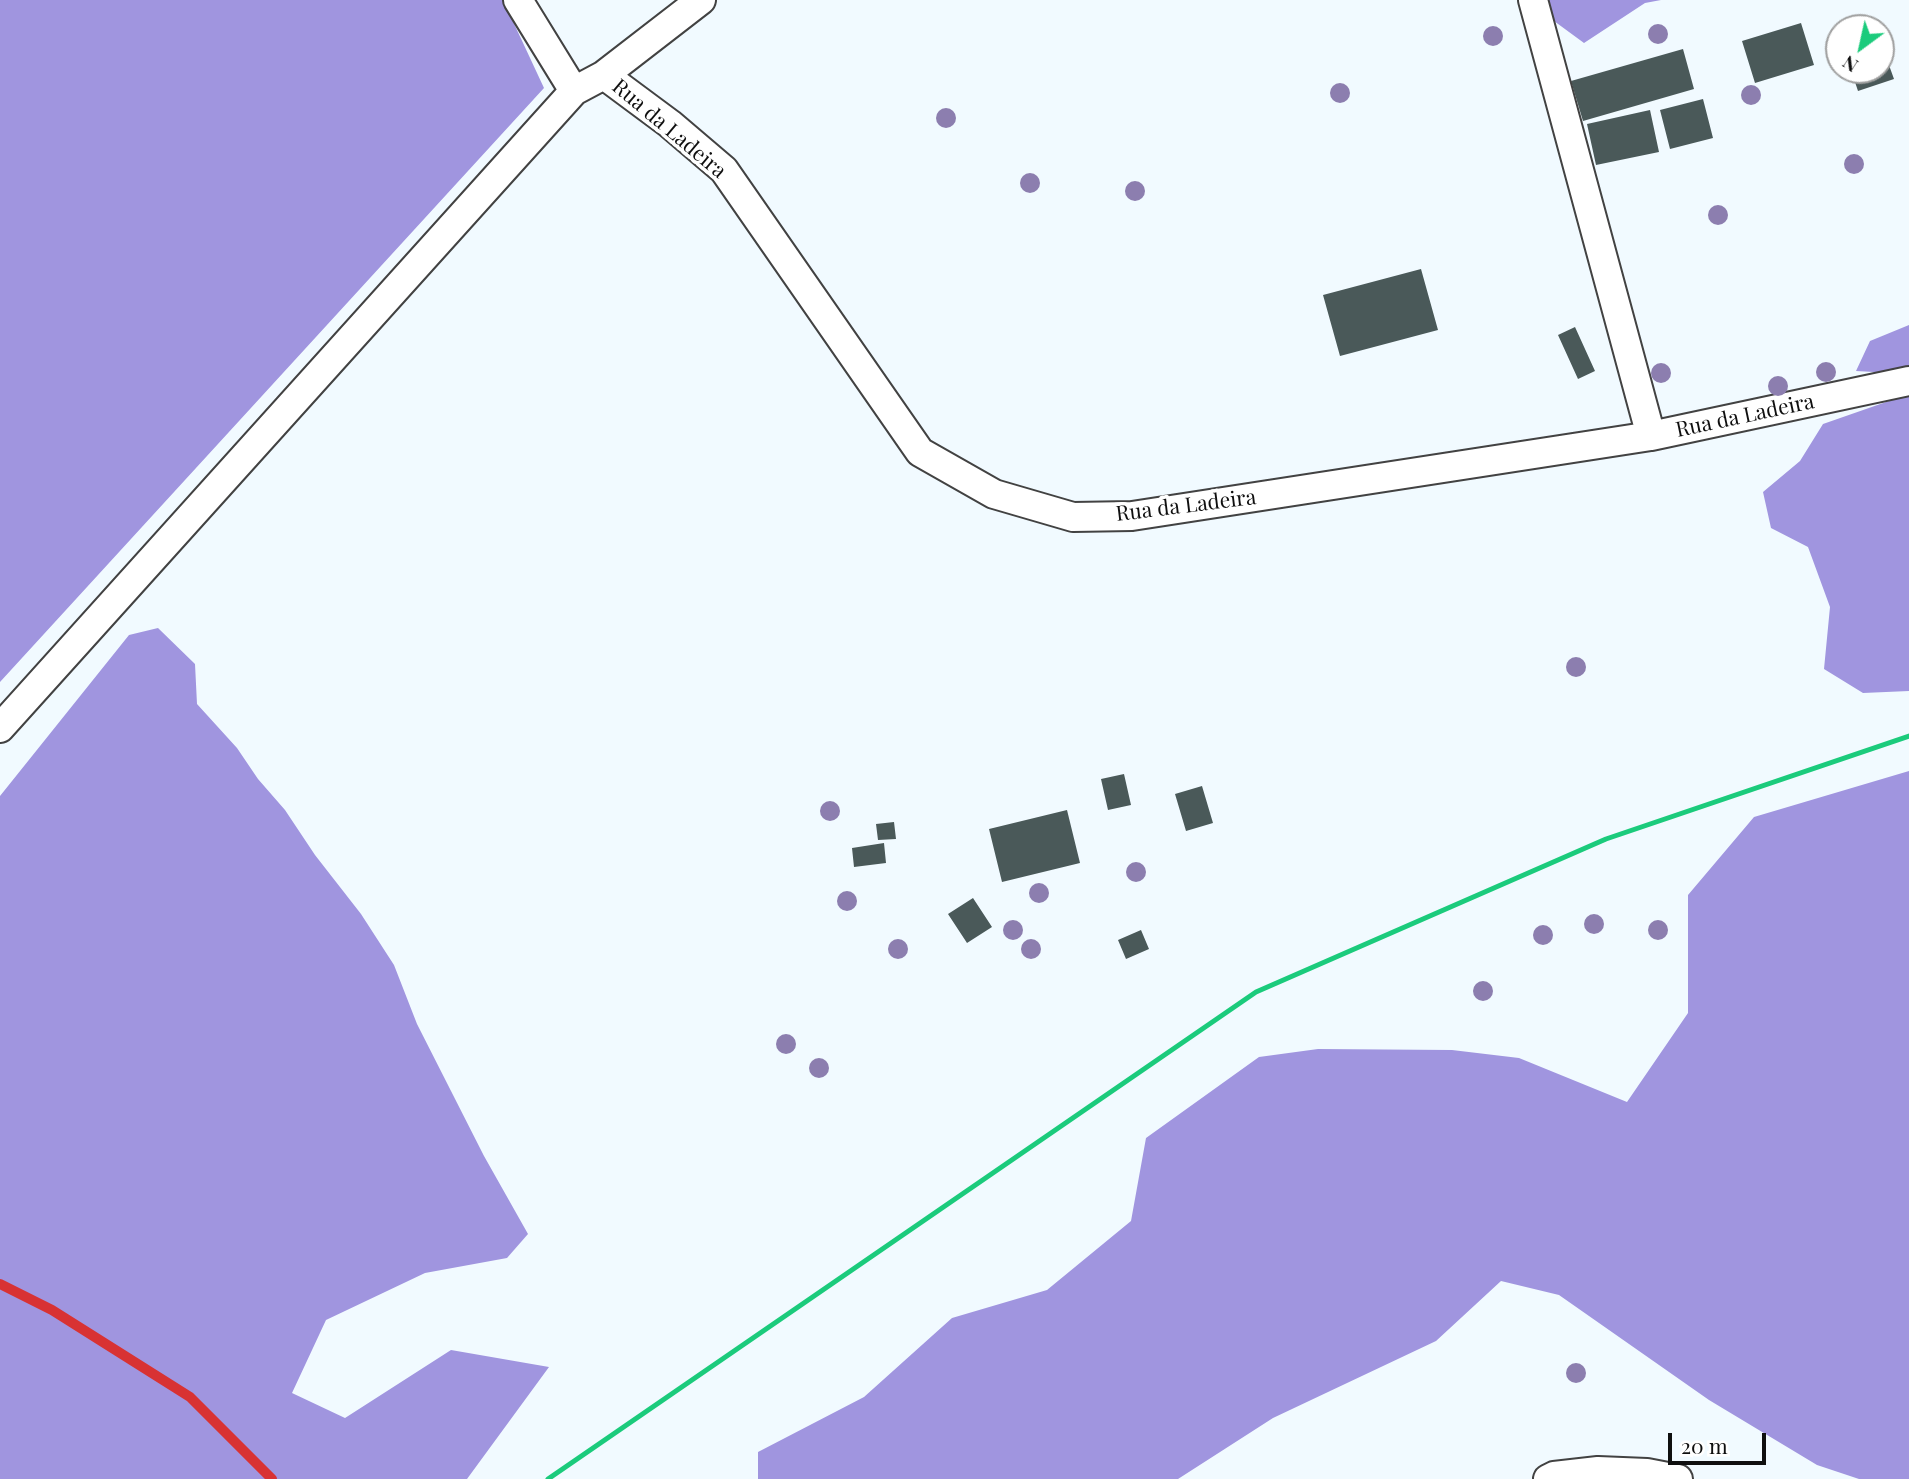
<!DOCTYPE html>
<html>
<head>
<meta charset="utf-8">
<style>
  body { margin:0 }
  #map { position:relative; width:1909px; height:1479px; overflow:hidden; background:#f1faff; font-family:"Playfair Display",serif }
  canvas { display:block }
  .north { position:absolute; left:1825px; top:14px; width:70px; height:70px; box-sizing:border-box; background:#fff; border:2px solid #9f9f9f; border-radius:50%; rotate:213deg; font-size:19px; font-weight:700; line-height:28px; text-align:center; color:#0f0f0f }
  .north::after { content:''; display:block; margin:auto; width:24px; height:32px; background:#1bcb7c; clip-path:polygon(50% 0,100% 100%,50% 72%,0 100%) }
  .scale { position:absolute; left:1668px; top:1433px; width:98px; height:32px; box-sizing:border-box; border:4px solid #0f0f0f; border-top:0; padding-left:9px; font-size:21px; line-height:24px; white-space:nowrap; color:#0f0f0f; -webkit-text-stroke:5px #fff; paint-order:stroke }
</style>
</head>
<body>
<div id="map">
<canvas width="1909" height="1479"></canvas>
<div class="north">N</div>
<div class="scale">20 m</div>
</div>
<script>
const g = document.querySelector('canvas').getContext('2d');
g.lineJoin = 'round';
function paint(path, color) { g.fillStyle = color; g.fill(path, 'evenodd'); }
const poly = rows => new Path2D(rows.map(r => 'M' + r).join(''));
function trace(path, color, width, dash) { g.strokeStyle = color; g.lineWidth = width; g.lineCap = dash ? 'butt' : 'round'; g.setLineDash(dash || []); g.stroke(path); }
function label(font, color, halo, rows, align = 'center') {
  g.font = font + ' "Playfair Display",serif'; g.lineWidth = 7; g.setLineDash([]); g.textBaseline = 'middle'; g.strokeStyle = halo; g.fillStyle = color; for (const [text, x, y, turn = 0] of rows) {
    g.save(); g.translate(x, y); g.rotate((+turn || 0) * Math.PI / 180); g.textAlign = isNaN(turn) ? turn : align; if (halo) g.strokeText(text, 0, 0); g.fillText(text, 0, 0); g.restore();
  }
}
paint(poly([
  [0,0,503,0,544,88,0,682],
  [1547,0,1661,0,1645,3,1584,43,1554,21],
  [1909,325,1909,367,1892,373,1856,371,1870,341],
  [1909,394,1909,691,1863,693,1824,669,1830,607,1808,547,1771,528,1763,492,1800,461,1823,424],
  [158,628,195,664,197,704,237,748,258,779,285,810,315,855,361,914,394,965,417,1024,484,1156,528,1234,507,1258,425,1273,326,1320,292,1393,345,1418,451,1350,549,1367,467,1479,0,1479,0,796,129,635],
  [1909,771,1909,1479,1859,1479,1817,1465,1709,1400,1559,1295,1501,1281,1436,1341,1273,1418,1178,1479,758,1479,758,1452,864,1397,952,1318,1047,1290,1131,1221,1146,1138,1259,1057,1318,1049,1452,1050,1519,1058,1627,1102,1688,1013,1688,895,1754,817]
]), '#a095df');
trace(poly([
  [0,1284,52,1310,190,1397,272,1479]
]), '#d83233', 10);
paint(poly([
  [1801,23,1814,65,1755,83,1742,41],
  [1881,43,1894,79,1858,91,1852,73,1860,70,1881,70],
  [1683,49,1694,89,1583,121,1571,81],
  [1703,99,1713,138,1670,149,1660,110],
  [1650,110,1659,152,1596,165,1587,124],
  [1421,269,1438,330,1340,356,1323,295],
  [1575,327,1595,371,1578,379,1558,335],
  [1124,774,1131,805,1108,810,1101,779],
  [1202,786,1213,823,1186,831,1175,794],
  [1067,810,1080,863,1002,882,989,829],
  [894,822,896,839,878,840,876,824],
  [884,843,886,863,854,867,852,848],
  [973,898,992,927,967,943,948,914],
  [1141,930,1149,949,1126,959,1118,940]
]), '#4a5959');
const street = poly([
  [518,0,574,91],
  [1533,0,1651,436],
  [604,75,670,124,724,170,920,452,994,494,1073,517,1132,516,1651,436,1909,381],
  [0,728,574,91,604,75,701,0],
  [1548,1479,1554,1476,1598,1471,1647,1473,1678,1479]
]);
trace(street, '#424242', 32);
trace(street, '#fff', 28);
trace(poly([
  [548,1479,1256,992,1606,839,1909,736]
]), '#1bcb7c', 5);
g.fillStyle = '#8c7eaf';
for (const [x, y] of [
  [1658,34],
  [1493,36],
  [1340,93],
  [1751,95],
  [946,118],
  [1854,164],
  [1030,183],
  [1135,191],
  [1718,215],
  [1826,372],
  [1661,373],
  [1778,386],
  [1576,667],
  [830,811],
  [1136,872],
  [1039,893],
  [847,901],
  [1594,924],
  [1013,930],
  [1658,930],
  [1543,935],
  [898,949],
  [1031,949],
  [1483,991],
  [786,1044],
  [819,1068],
  [1576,1373]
]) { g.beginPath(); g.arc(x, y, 10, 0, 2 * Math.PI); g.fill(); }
label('21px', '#0f0f0f', '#fff', [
  ["Rua da Ladeira",669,129,40],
  ["Rua da Ladeira",1745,416,-12],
  ["Rua da Ladeira",1186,506,-7]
]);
</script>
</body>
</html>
